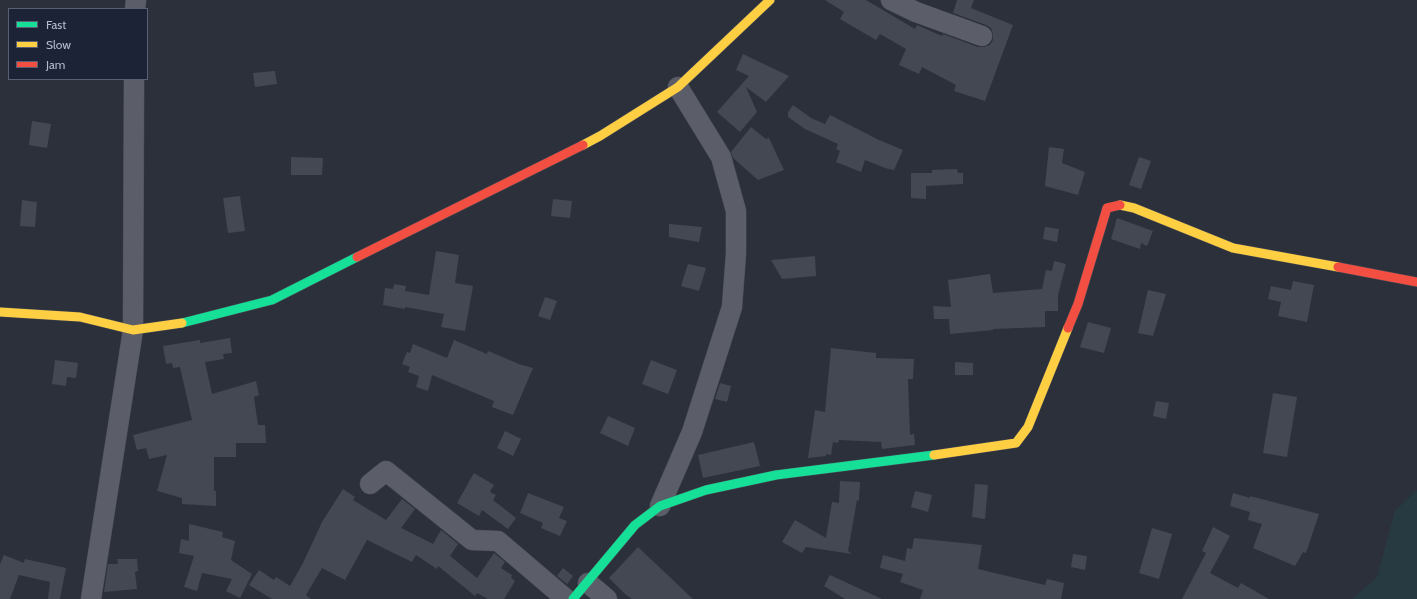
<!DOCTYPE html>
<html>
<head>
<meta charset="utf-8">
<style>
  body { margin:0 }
  #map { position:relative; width:1417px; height:599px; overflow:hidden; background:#2b303b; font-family:Cabin,sans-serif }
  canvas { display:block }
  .legend { position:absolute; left:8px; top:8px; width:140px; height:72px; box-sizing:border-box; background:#1d2337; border:1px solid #5a5f73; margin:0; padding:5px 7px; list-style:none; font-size:12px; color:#b5bacc }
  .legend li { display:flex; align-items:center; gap:8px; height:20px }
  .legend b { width:20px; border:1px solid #5a5f73 }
</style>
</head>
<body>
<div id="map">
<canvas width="1417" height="599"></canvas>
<ul class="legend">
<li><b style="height:5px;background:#16e098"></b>Fast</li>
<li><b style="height:5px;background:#ffcf43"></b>Slow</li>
<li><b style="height:5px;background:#f24e42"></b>Jam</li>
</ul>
</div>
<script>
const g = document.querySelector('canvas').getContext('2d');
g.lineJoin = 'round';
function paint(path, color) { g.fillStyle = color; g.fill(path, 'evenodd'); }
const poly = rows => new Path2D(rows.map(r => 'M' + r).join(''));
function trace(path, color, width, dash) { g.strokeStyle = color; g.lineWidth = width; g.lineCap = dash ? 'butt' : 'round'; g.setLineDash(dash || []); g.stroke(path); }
paint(poly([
  [1417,490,1417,599,1352,599,1377,577,1395,511]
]), '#273a42');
paint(poly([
  [825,0,866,0,915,29,917,25,942,36,943,34,978,47,984,47,990,45,993,40,993,34,991,28,986,25,953,13,957,0,974,0,971,8,1013,25,985,101,954,91,956,85,922,67,919,74,899,65,906,49,880,34,876,40,840,19,844,12],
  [743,54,789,76,766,102,746,87,757,112,740,132,717,112,749,76,736,70],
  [275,71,277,84,255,87,253,73],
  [793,105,811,118,825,124,830,115,879,140,903,150,894,170,885,168,865,160,861,172,836,162,840,151,836,149,838,144,805,129,788,117,788,112],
  [32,121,51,124,47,148,29,145],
  [751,127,766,139,769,138,784,170,758,180,733,158,731,152],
  [1049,147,1064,149,1062,163,1085,172,1078,195,1045,186],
  [291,157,323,158,322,175,291,175],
  [1139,157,1151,161,1141,189,1129,185],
  [957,169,958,173,963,173,963,184,926,186,926,199,911,198,911,173,932,173,932,170],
  [240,196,245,231,228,233,223,198],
  [553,199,572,201,570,218,551,216],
  [22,200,37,202,35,227,20,226],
  [1117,218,1153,231,1147,246,1141,243,1140,249,1111,239],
  [669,224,702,227,699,242,669,237],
  [1045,227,1059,229,1057,242,1043,239],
  [436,251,459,255,455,283,473,286,465,331,441,327,444,314,405,307,405,309,383,305,385,288,393,289,394,284,406,286,405,291,429,295],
  [815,256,816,276,782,279,771,260],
  [1054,261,1066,264,1058,295,1058,311,1045,311,1045,327,993,329,993,330,950,334,949,319,934,319,933,306,951,307,948,280,990,274,993,293,1042,289,1046,270,1052,271],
  [688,264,706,268,699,291,681,286],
  [1293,281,1314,285,1307,322,1278,316,1281,302,1268,299,1271,286,1291,290],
  [1148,290,1166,294,1153,336,1138,333],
  [545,297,557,301,550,320,538,316],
  [1088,322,1111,328,1104,353,1080,347],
  [230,338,232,353,223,354,224,359,205,362,212,394,256,381,259,395,254,397,258,425,265,425,266,443,236,443,236,457,214,457,214,491,216,491,216,506,182,504,182,498,157,491,167,455,149,459,146,448,137,450,133,435,192,420,180,367,173,368,172,363,166,364,163,346,200,340,200,343],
  [454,340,487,354,488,351,519,364,533,368,513,415,492,407,494,401,432,375,428,391,416,387,419,376,408,372,410,367,402,364,407,352,410,353,413,344,447,358],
  [831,348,876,353,876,358,914,359,913,379,908,379,910,435,914,434,915,445,882,449,881,442,839,440,838,443,833,442,831,455,826,454,826,456,808,458,815,410,825,412],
  [55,360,78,363,76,378,67,377,66,386,52,384],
  [651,360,677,370,668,394,642,384],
  [955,362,973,363,973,375,955,375],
  [720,383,731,386,727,402,715,399],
  [1273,393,1297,397,1287,457,1263,453],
  [1156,401,1169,403,1166,419,1153,416],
  [608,416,635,428,628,446,600,433],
  [505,431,521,439,513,456,497,448],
  [754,442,760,466,703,478,698,455],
  [474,473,494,485,490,492,496,495,493,500,516,518,508,529,482,510,479,516,457,503],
  [840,481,860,482,859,501,857,500,848,551,852,554,806,547,802,553,782,542,795,520,826,538,832,502,839,503],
  [975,484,988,485,985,519,972,517],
  [343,489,355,497,353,500,386,520,402,499,415,509,401,528,433,544,441,530,458,544,450,556,477,578,494,553,505,562,501,568,512,575,511,578,515,581,504,599,488,599,477,593,475,596,438,566,437,569,416,555,412,562,367,540,345,580,322,568,306,595,311,599,272,599,249,585,259,570,274,580,276,577,290,586,303,563,322,522],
  [915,491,932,495,928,512,911,507],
  [528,493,564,507,559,518,567,521,560,536,541,528,543,523,520,513],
  [1233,493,1250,498,1250,496,1319,514,1306,553,1303,552,1295,566,1253,548,1262,524,1248,520,1250,512,1230,506],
  [189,524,223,532,222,537,235,541,231,560,252,574,240,598,226,591,232,579,202,573,197,591,184,587,194,556,179,553,181,539,189,541],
  [1213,527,1230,536,1210,573,1238,588,1241,583,1269,599,1182,599,1206,553,1202,551],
  [1152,528,1172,534,1159,579,1139,573],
  [914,538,982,545,978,569,1045,585,1047,579,1064,583,1061,599,920,599,923,590,900,582,903,574,880,568,883,555,905,561,907,548,912,549],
  [638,547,693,599,632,599,625,594,609,578],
  [1073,554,1087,556,1085,570,1071,567],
  [4,555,24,563,25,559,66,568,60,599,48,599,50,582,19,575,10,599,0,599,0,564],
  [117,559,137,559,138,571,135,572,137,589,104,592,108,564,118,564],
  [563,568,573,576,567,584,557,576],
  [830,575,882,599,845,599,824,586]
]), '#444852');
const street = poly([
  [891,0,916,12,982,36],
  [135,9,136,0],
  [370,484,386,471,472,540,498,541,566,599],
  [660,506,692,432,732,307,736,253,736,211,721,157,678,87],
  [588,583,607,599],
  [91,599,133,330,134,79]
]);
const fast = poly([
  [182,323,272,300,357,257],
  [573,599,635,525,660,506,706,490,776,475,934,455]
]);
const slow = poly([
  [583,145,600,136,678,87,770,0],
  [1120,205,1134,208,1233,248,1338,267],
  [0,312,80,317,133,330,182,323],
  [934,455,1016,443,1028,427,1068,328]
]);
const jam = poly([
  [357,257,583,145],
  [1338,267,1417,282],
  [1068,328,1078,304,1107,208,1120,205]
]);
trace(street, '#474b54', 21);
trace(fast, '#474b54', 10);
trace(slow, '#474b54', 10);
trace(jam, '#474b54', 10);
trace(street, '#5b5e68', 20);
trace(fast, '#16e098', 9);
trace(slow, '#ffcf43', 9);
trace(jam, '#f24e42', 9);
</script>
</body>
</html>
